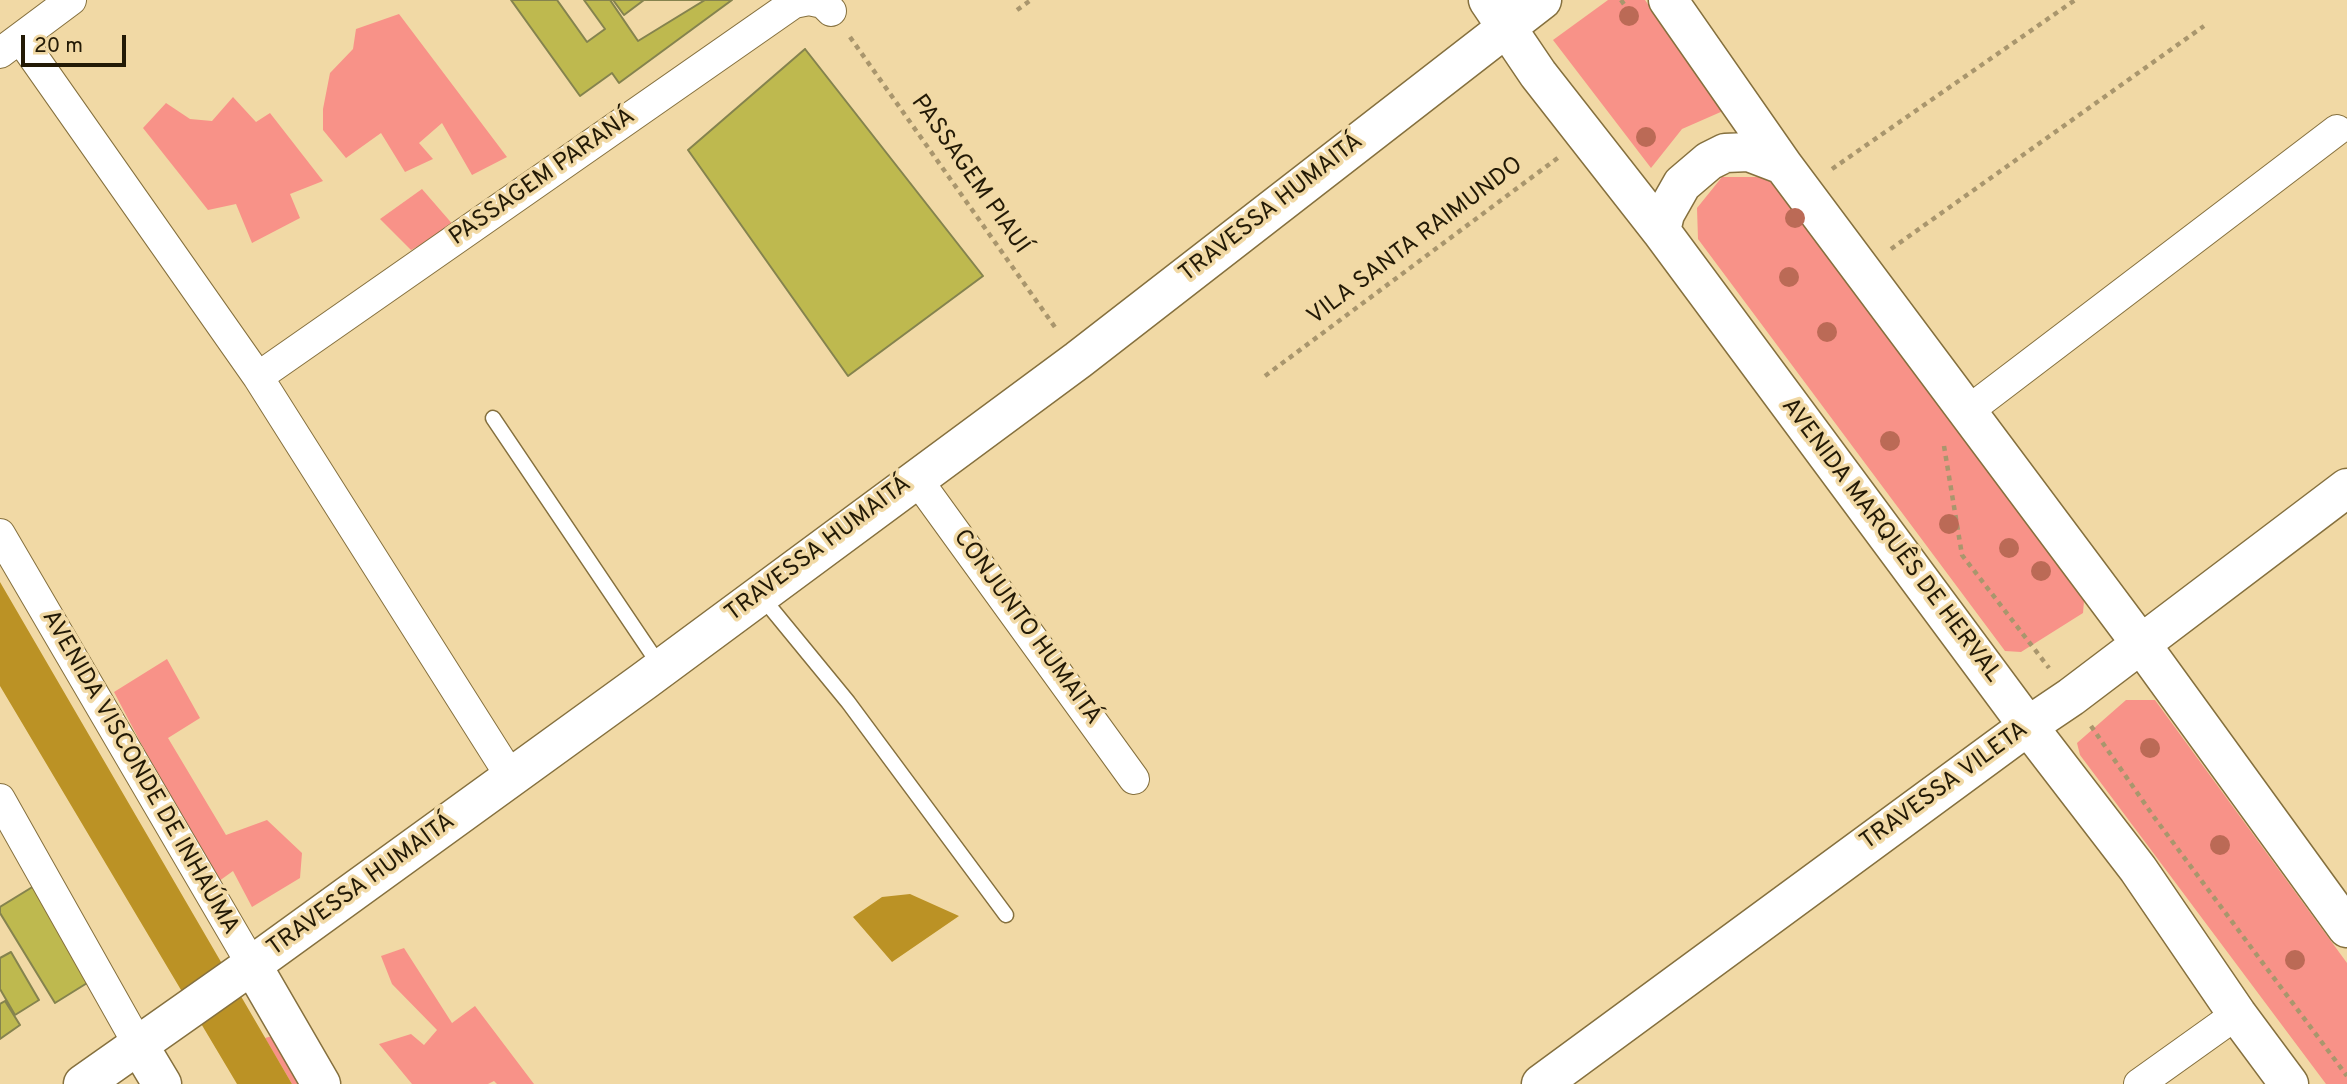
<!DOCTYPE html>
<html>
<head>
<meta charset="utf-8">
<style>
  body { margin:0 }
  #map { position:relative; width:2347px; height:1084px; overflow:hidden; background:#f1d9a5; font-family:Overpass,sans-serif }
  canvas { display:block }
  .scale { position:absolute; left:21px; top:35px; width:105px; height:32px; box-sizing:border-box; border:4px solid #231a06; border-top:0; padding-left:9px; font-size:21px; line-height:24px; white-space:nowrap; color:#231a06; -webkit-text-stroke:5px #f1d9a5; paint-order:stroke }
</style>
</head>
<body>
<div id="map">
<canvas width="2347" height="1084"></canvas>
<div class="scale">20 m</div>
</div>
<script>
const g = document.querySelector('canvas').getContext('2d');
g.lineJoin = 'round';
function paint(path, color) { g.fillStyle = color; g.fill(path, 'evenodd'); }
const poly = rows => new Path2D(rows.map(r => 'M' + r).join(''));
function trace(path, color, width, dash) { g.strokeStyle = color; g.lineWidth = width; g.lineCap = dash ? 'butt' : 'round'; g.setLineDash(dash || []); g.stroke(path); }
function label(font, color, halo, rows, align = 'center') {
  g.font = font + ' Overpass,sans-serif'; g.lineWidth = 7; g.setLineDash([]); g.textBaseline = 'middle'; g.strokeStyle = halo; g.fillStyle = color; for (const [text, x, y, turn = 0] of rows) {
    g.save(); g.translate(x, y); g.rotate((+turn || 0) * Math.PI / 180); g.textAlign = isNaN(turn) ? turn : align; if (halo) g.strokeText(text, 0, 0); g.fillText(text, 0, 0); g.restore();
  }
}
paint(poly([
  [1608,0,1645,0,1723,111,1682,129,1651,168,1553,40],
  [399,14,507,157,472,175,442,123,419,143,433,159,405,172,381,133,346,158,323,130,323,109,330,73,353,49,356,29],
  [233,97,256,122,270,113,323,181,290,194,300,218,252,243,236,204,208,210,143,128,166,103,190,119,212,121],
  [1722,177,1769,177,2084,601,2083,613,2021,652,2005,651,1698,239,1697,208],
  [422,189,455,227,411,250,380,219],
  [167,659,200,718,168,738,226,835,267,820,302,853,300,878,252,907,233,871,215,884,114,692],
  [2126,700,2155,700,2347,963,2347,1084,2326,1084,2080,755,2077,743],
  [404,948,452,1023,475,1006,534,1084,497,1084,494,1081,488,1084,412,1084,379,1044,411,1034,424,1045,437,1030,392,984,381,956],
  [284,1033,313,1084,292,1084,265,1038]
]), '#f89288');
paint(poly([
  [0,582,292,1084,237,1084,0,686],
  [910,894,959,916,892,962,853,917,882,897]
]), '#bb9225');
const building = poly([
  [511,0,557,0,587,42,605,29,584,0,613,0,624,15,644,0,732,0,619,83,612,73,580,96,511,0],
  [610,0,705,0,638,41,610,0],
  [805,49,983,276,848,376,688,150,805,49],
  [34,886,92,980,55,1003,0,913,0,907,34,886],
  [11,952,39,1000,15,1015,0,989,0,958,11,952],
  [5,1001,20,1025,0,1039,0,1004,5,1001]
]);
paint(building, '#beb94f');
trace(building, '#85834e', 2);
const lane = poly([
  [493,418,660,666],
  [761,596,848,702,1006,915]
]);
const street = poly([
  [20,38,258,377,511,777],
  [0,53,71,0],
  [258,377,794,3,809,0,823,3,831,11],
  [1968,411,2337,130],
  [916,478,1134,779],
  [0,534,252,965],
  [0,799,138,1044],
  [2139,1084,2237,1014]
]);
const secondary = poly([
  [1488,0,1538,74,1661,231,2028,726,2138,869,2237,1014,2289,1084],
  [1668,0,1783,165,2141,644,2347,928],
  [1661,231,1665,214,1682,184,1709,161,1725,153,1749,152,1783,165],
  [252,965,321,1084],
  [138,1044,162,1084],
  [83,1084,252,965,644,681,1078,360,1542,0],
  [1541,1084,2028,726,2071,697,2347,488]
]);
trace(lane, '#85703e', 17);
trace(street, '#85703e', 32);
trace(secondary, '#85703e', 41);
trace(poly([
  [1621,0,1633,17],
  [1017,10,1031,0],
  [850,37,1057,330],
  [1832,169,2075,0],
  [1891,249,2204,26],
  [1265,376,1559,157],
  [1944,446,1962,555,2049,668],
  [2091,726,2154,817,2347,1076]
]), '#a9966d', 4.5, [5, 5]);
trace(lane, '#fff', 14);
trace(street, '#fff', 30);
trace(secondary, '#fff', 38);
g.fillStyle = '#bb6a56';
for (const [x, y] of [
  [1629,16],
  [1646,137],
  [1795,218],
  [1789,277],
  [1827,332],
  [1890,441],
  [1949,524],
  [2009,548],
  [2041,571],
  [2150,748],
  [2220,845],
  [2295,960]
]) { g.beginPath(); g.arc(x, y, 10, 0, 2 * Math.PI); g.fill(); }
label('24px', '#231a06', '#f1d9a5', [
  ["PASSAGEM PIAUÍ",969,175,55],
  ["PASSAGEM PARANÁ",543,178,-35],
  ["TRAVESSA HUMAITÁ",1272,209,-38],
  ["VILA SANTA RAIMUNDO",1416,242,-37],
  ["AVENIDA MARQUÊS DE HERVAL",1890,541,53],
  ["TRAVESSA HUMAITÁ",819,550,-37],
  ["CONJUNTO HUMAITÁ",1026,628,54],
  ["AVENIDA VISCONDE DE INHAÚMA",139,773,60],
  ["TRAVESSA VILETA",1945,787,-36],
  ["TRAVESSA HUMAITÁ",362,886,-36]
]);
</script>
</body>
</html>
